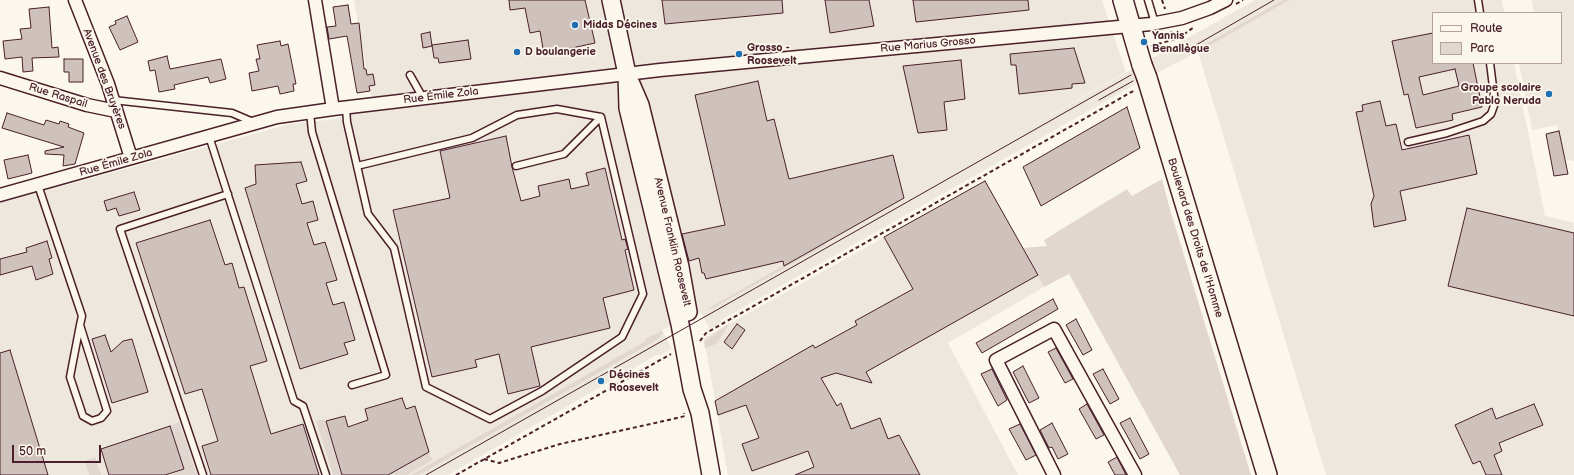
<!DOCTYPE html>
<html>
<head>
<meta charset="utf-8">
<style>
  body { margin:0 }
  #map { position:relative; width:1574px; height:475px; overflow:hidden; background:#fbf7ec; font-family:"Balsamiq Sans",sans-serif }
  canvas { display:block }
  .legend { position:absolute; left:1432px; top:12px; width:130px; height:52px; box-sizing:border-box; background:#fbf7ec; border:1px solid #b4a19f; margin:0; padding:5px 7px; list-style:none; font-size:12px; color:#4a1f2b }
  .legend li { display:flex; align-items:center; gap:8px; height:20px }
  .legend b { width:20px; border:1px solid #b4a19f }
  .scale { position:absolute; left:12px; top:445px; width:89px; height:18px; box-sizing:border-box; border:2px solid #4a1f2b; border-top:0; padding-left:5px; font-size:12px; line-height:14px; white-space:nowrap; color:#4a1f2b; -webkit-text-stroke:3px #fbf7ec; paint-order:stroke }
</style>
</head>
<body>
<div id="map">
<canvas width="1574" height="475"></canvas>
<ul class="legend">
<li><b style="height:5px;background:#fbf7ec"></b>Route</li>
<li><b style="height:11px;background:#e2d7d0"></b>Parc</li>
</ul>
<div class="scale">50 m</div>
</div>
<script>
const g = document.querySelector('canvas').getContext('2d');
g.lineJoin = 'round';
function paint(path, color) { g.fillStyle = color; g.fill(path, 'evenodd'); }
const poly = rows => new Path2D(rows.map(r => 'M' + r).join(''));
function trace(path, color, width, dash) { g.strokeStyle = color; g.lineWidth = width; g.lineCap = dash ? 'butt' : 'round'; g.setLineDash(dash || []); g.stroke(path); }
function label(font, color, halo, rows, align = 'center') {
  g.font = font + ' "Balsamiq Sans",sans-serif'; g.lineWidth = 3.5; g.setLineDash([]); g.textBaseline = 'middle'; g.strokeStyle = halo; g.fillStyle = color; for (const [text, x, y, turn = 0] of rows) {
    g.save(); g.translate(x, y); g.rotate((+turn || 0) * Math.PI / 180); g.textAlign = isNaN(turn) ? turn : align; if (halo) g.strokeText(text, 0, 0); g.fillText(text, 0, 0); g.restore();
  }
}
paint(poly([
  [354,0,1102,0,1126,72,961,166,1255,0,1502,0,1504,13,1433,13,1433,63,1514,63,1545,216,1574,223,1574,475,1326,475,1198,52,1134,85,721,320,722,322,710,329,701,313,662,330,672,349,659,356,658,354,448,475,0,475,0,203,290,124,336,119,372,101],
  [1532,0,1574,0,1574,161,1564,159,1557,125,1532,130,1519,63,1561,63,1561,13,1534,13],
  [985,181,1044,287,948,343,1018,475,728,475,704,338]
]), '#eee7de');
paint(poly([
  [1283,0,1289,0,1198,52,1197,49],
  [1162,179,1169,206,1251,475,1180,475,1069,274,1044,287,1022,248,1047,246,1044,240,1127,189,1132,196],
  [825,242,826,245,713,308,704,311],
  [730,323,717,343,705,349,704,341],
  [662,331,663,334,660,334,661,336,653,342,419,475,411,475,646,341,645,339],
  [325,419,342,475,333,475,316,421],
  [179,422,197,475,170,475,184,469,170,426],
  [429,452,432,460,407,475,388,475],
  [95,457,101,475,89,475,85,461]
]), '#e2d7d0');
const building = poly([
  [509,0,585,0,595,43,544,54,540,31,530,33,525,8,510,10,509,0],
  [662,0,782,0,783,13,665,24,662,0],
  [825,0,869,0,874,26,830,33,825,0],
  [913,0,1028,0,1029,10,916,22,913,0],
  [348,5,351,24,359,23,364,69,366,69,367,75,373,74,375,85,369,86,370,91,357,93,347,36,329,39,327,27,336,26,333,7,348,5],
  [49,7,52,48,58,47,59,57,32,58,33,71,23,72,22,57,5,59,3,41,22,39,20,29,31,28,29,9,49,7],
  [127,16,138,42,120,50,109,27,116,24,115,21,127,16],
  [430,32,432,46,423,48,421,34,430,32],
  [1433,33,1433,63,1473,63,1482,107,1452,114,1453,120,1416,128,1408,94,1404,95,1392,41,1433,33],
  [1455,69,1459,86,1423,95,1419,77,1455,69],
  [468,40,471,59,439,63,438,58,434,58,432,45,468,40],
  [280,41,281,46,288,44,296,84,293,84,294,91,280,94,278,86,252,91,249,73,259,71,256,59,260,59,257,45,280,41],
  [1074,48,1085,83,1072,84,1072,88,1019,94,1016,65,1011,65,1010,54,1074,48],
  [167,56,170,69,221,59,226,79,210,83,208,77,174,85,175,89,159,92,155,70,150,71,148,61,167,56],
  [64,59,83,59,83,82,69,82,69,72,64,72,64,59],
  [961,60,965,99,944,102,947,130,918,133,903,66,961,60],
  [758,81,767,121,774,119,789,179,893,155,904,198,784,266,783,261,706,279,704,273,702,273,699,258,689,261,682,234,725,225,695,95,758,81],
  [1380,101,1386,126,1396,124,1402,150,1469,135,1477,174,1400,191,1406,220,1374,227,1371,204,1374,196,1356,112,1363,111,1362,105,1380,101],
  [1127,107,1140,148,1041,206,1023,167,1127,107],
  [7,113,44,125,46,120,59,124,60,121,69,124,68,127,84,133,75,164,63,166,64,155,45,154,45,151,64,147,2,128,7,113],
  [1559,131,1568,174,1554,176,1546,134,1559,131],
  [506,136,512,167,521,201,540,196,538,186,569,179,571,189,589,185,586,173,605,168,622,240,625,239,628,249,625,250,634,290,603,298,610,328,531,347,540,386,508,394,499,354,475,360,477,367,432,377,393,210,450,198,440,151,506,136],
  [28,155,32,173,8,179,4,160,28,155],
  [301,162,307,181,296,184,302,204,313,201,318,220,307,223,314,245,325,242,337,280,326,283,333,305,344,302,355,340,344,343,348,354,300,369,245,188,256,184,255,165,301,162],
  [985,181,1038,275,866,372,872,383,836,373,821,378,837,406,841,403,851,429,880,418,888,439,899,435,920,475,795,475,814,467,808,451,752,471,742,444,759,438,746,405,718,415,715,401,813,345,815,348,857,325,855,321,913,289,884,237,985,181],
  [134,192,140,210,119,216,116,208,107,211,104,201,134,192],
  [1467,208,1574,233,1574,316,1448,286,1467,208],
  [210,220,225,265,232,263,239,288,244,287,267,361,250,366,271,434,303,424,319,475,211,475,202,446,218,441,202,389,185,394,136,243,210,220],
  [47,241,52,258,49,259,53,274,36,280,32,266,0,275,0,259,27,252,26,248,47,241],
  [1053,299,1058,309,982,353,976,343,1053,299],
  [1076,319,1092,350,1083,355,1066,325,1076,319],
  [737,324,745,330,732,349,724,342,737,324],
  [105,335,111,352,123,341,132,339,148,392,112,403,92,339,105,335],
  [1056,348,1073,379,1065,383,1048,352,1056,348],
  [10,350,48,475,0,475,0,353,10,350],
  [1023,366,1039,398,1029,403,1013,372,1023,366],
  [992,369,1007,400,998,406,981,374,992,369],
  [1103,369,1119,399,1110,404,1093,374,1103,369],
  [402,398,406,409,415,406,429,452,388,475,342,475,326,421,345,416,348,427,368,420,365,409,402,398],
  [1087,404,1104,435,1096,439,1079,409,1087,404],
  [1534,404,1543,425,1499,443,1502,451,1494,455,1502,475,1486,475,1480,461,1473,464,1455,425,1492,408,1496,419,1534,404],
  [1130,418,1149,454,1140,459,1120,423,1130,418],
  [1052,423,1068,454,1058,459,1052,447,1049,448,1040,430,1052,423],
  [1020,424,1036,455,1026,460,1009,429,1020,424],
  [170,426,184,469,165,475,109,475,101,449,170,426],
  [1117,457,1126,475,1115,475,1108,462,1117,457]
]);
paint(building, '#cfc2bc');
trace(building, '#4a1f2b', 1);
const lane = poly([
  [1148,0,1155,23],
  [1478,0,1480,13],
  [410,75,423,98],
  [113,100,232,113,253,122],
  [346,107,347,122,368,214,394,248,426,387,490,419,542,391,622,337,643,294,601,117,557,109,517,115,472,138,357,166],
  [310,112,312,132,386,375,352,385],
  [209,136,294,401,303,406,326,475],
  [1408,142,1447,133,1483,121,1491,114,1495,103,1490,63],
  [516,166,564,154,601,117],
  [38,185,82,316,80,325,70,377,83,416,92,421,101,418,107,411,80,325],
  [203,475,120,229,228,194]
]);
const street = poly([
  [75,0,108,84,131,158],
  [315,0,333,109],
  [0,78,87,105,116,111],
  [0,195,277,117,333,109,660,70,1151,24,1182,18,1210,8,1226,0],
  [1054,475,996,360,1054,329,1135,475]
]);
const secondary = poly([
  [611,0,627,74,628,108,680,324,692,389,700,413,711,475],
  [631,84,640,105,680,267,688,312]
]);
const primary = poly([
  [1123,0,1142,65],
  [1147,78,1267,475]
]);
trace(lane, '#4a1f2b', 9);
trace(street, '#4a1f2b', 15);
trace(secondary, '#4a1f2b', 20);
trace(primary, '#4a1f2b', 22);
trace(poly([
  [1162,0,1165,9],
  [1236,4,1243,0],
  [1171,31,1174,39],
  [1151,46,1179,38,1194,27],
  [700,341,706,333,1135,90],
  [484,459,499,463,560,444,673,419,685,416,684,413],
  [456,475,671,354]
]), '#4a1f2b', 2, [4, 3]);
trace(lane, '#fbf7ec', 6);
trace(street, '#fbf7ec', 12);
trace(secondary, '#fbf7ec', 17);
trace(primary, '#fbf7ec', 19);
trace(poly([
  [1196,45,1274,0],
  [1099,100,1133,81],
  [426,475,1131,75]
]), '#4a1f2b', 1);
const primaryBridge = poly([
  [1142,65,1147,78]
]);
trace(primaryBridge, '#4a1f2b', 22, []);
trace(primaryBridge, '#fbf7ec', 19);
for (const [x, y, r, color] of [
  [575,25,4,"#1f6fb2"],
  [1144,42,4,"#1f6fb2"],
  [517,52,4,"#1f6fb2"],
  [739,54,4,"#1f6fb2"],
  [1549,94,4,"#1f6fb2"],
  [601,381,4,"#1f6fb2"]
]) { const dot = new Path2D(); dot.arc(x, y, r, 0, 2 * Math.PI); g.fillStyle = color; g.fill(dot); trace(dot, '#fbf7ec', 1.5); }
label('bold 11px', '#4a1f2b', '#fbf7ec', [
  ["Midas Décines",583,25],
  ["Yannis",1152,36],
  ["Benallègue",1152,49],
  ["Grosso -",747,48],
  ["Roosevelt",747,61],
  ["D boulangerie",525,52],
  ["Groupe scolaire",1541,88,"right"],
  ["Pablo Neruda",1541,101,"right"],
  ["Décines",609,375],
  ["Roosevelt",609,388]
], 'left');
label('11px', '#4a1f2b', '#fbf7ec', [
  ["Rue Marius Grosso",928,45,-5],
  ["Avenue des Bruyères",104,79,70],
  ["Rue Raspail",58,96,17],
  ["Rue Émile Zola",441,96,-7],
  ["Rue Émile Zola",116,163,-16],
  ["Boulevard des Droits de l'Homme",1195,238,73],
  ["Avenue Franklin Roosevelt",672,242,77]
]);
</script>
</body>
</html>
